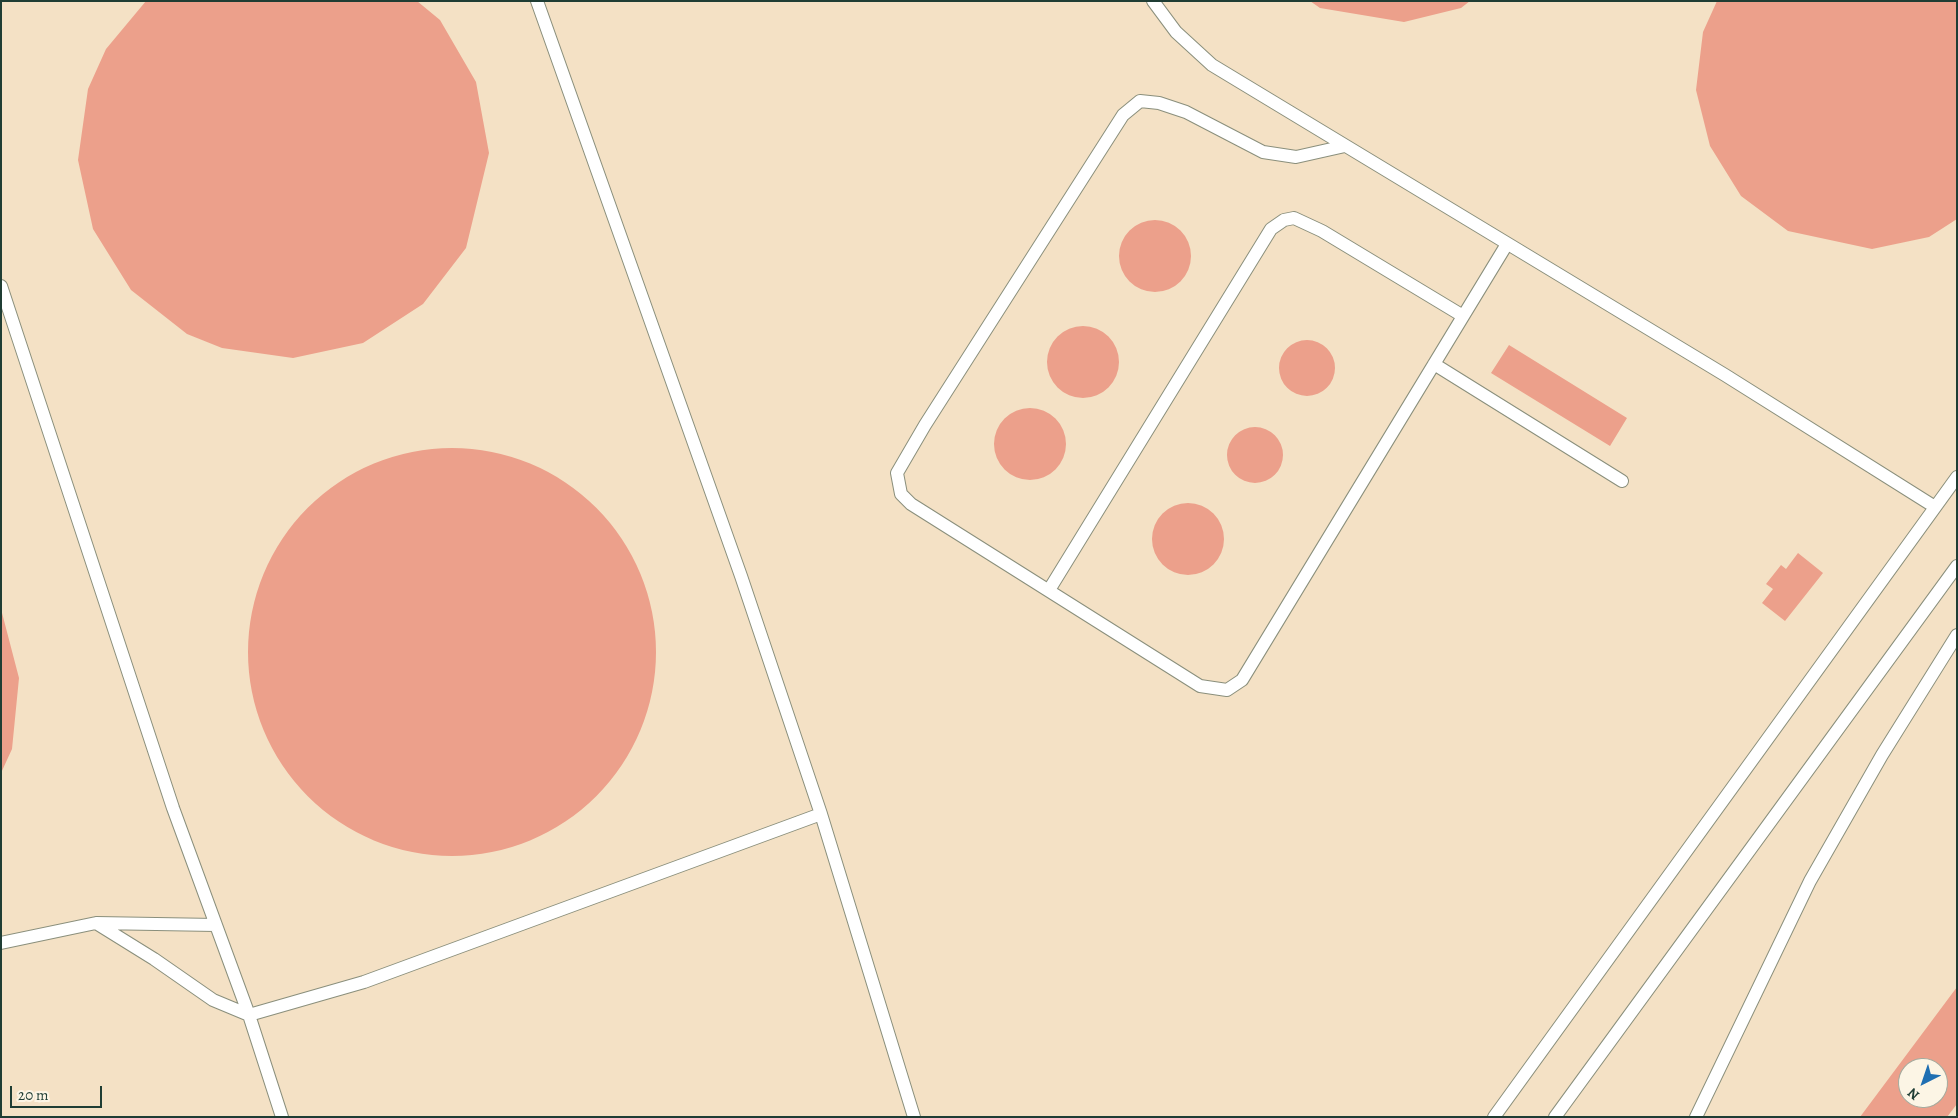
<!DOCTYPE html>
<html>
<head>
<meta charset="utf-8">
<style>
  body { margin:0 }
  #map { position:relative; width:1958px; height:1118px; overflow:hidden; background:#f4e1c5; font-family:Alegreya,serif }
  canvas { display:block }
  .frame { position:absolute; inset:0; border:2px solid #1f3d34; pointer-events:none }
  .north { position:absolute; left:1898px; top:1058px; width:50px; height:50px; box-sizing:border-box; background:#fcf5e5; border:1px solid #a4ab9e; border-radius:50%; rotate:221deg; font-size:14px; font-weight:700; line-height:20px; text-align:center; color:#1f3d34 }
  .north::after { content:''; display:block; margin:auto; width:18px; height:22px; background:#1f6fb2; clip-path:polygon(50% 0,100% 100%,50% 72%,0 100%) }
  .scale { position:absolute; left:10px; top:1086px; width:92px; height:22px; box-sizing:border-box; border:2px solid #1f3d34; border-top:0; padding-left:6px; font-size:15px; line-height:18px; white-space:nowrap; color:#1f3d34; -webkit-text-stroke:4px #fcf5e5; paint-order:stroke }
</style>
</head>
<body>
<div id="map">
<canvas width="1958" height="1118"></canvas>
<div class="frame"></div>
<div class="north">N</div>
<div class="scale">20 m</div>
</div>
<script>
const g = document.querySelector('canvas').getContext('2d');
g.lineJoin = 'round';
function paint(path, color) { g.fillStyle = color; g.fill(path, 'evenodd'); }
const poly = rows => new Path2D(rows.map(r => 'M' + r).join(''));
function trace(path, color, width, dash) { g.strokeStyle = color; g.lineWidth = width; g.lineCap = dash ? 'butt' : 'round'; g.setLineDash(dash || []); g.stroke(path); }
paint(poly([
  [146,1,417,1,440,20,476,82,489,153,466,248,423,304,363,343,293,358,222,348,187,334,131,290,93,229,78,160,88,89,106,49],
  [1310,1,1470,1,1461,8,1404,22,1320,8],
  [1717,1,1957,1,1957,219,1929,237,1872,249,1788,231,1741,196,1710,146,1696,90,1703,32],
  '1119 256a36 36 0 1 1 72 0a36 36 0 1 1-72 0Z',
  '1047 362a36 36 0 1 1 72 0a36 36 0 1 1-72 0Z',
  '1279 368a28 28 0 1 1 56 0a28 28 0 1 1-56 0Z',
  [1509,345,1627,418,1610,446,1491,373],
  '994 444a36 36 0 1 1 72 0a36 36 0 1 1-72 0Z',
  '1227 455a28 28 0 1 1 56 0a28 28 0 1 1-56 0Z',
  '248 652a204 204 0 1 1 408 0a204 204 0 1 1-408 0Z',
  '1152 539a36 36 0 1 1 72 0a36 36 0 1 1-72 0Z',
  [1798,553,1823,573,1785,621,1762,603,1773,589,1766,584,1781,565,1786,569],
  [1,609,19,678,12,749,1,773],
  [1957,987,1957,1104,1947,1117,1860,1117],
  [1908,1068,1938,1068,1938,1098,1908,1098]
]), '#eca08b');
const service = poly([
  [537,1,741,576,821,814,914,1117],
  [1153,1,1176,32,1212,65,1725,375,1935,507],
  [1345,146,1296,157,1263,152,1186,112,1159,103,1140,101,1123,115,925,425,897,473,901,494,911,504,1200,686,1227,690,1242,680,1507,244],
  [1,286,173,808,249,1015,282,1117],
  [1434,364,1622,481],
  [1049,590,1271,229,1284,220,1294,218,1322,231,1463,316],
  [96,923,154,959,213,1000,249,1015,364,982,821,814],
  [1,943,96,923,216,925],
  [1494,1117,1957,477],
  [1555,1117,1957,566],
  [1696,1117,1810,881,1882,755,1957,635]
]);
trace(service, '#8a8f7c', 14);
trace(service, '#fff', 12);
</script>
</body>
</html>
